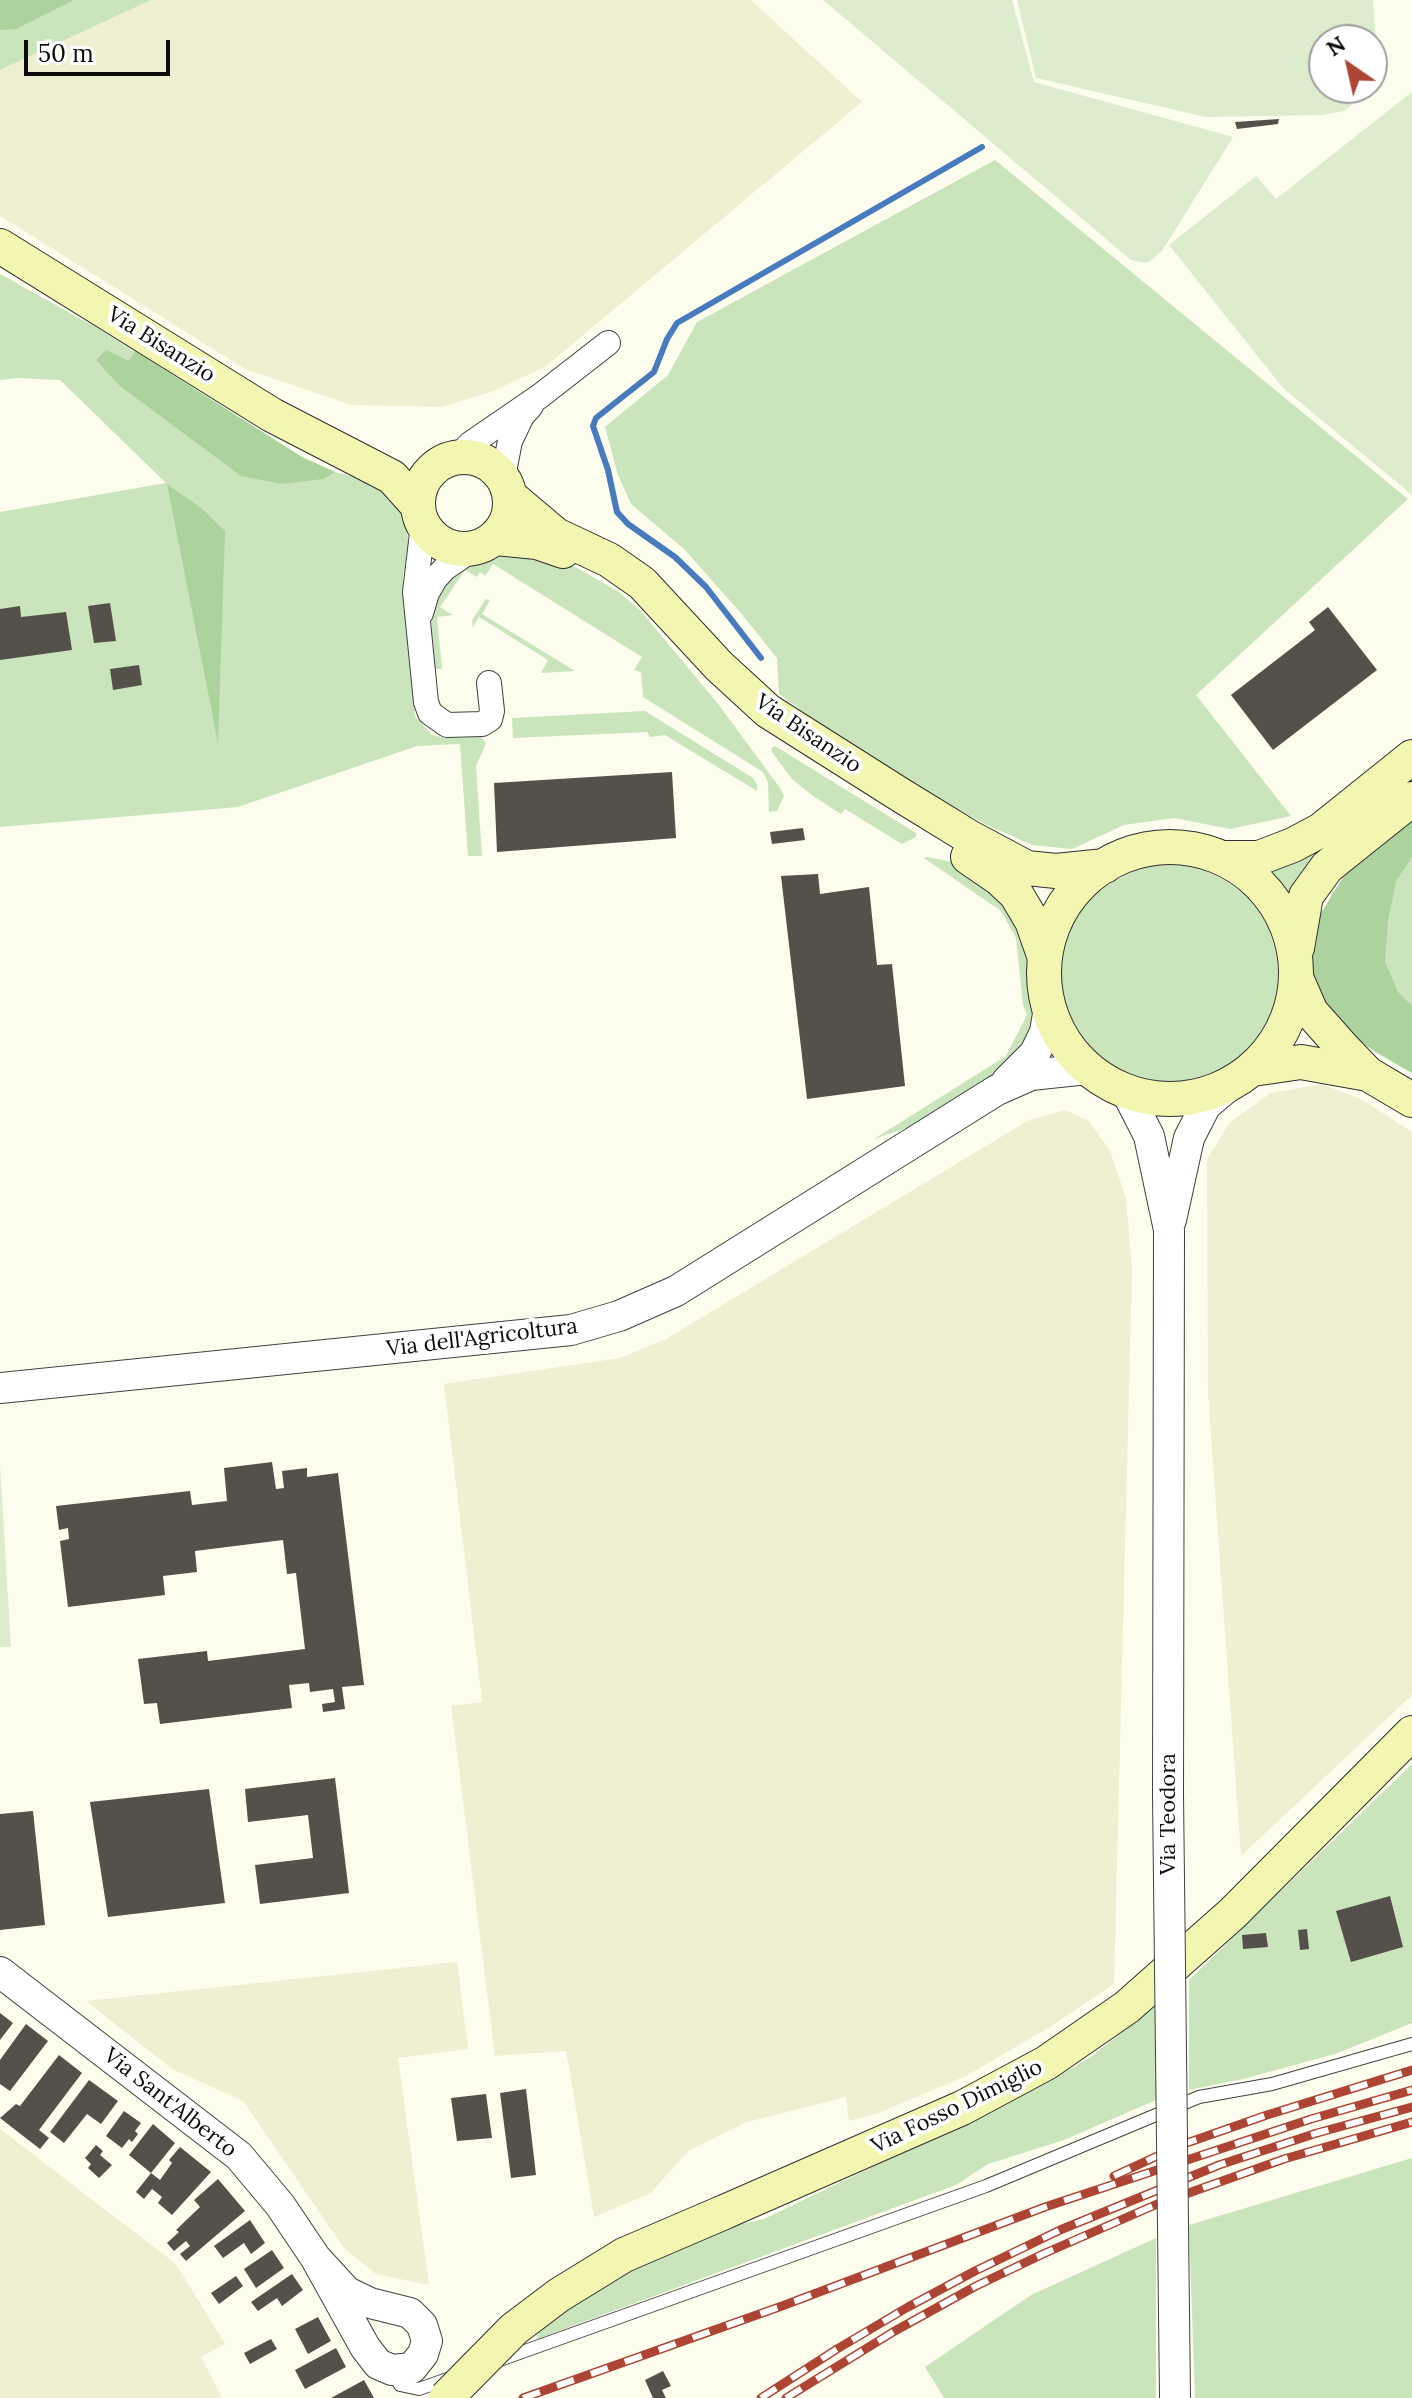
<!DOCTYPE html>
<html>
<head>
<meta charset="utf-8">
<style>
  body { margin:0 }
  #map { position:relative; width:1412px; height:2398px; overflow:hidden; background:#fdfdee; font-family:Lora,serif }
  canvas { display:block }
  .north { position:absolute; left:1308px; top:24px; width:80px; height:80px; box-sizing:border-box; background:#fff; border:2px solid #9e9e9e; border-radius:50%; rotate:326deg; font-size:22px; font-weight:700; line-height:32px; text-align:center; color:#0d0d0d }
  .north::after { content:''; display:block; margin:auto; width:28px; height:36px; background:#ad4434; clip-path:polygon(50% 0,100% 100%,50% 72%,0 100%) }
  .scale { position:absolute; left:24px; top:40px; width:146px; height:36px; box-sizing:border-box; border:4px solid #0d0d0d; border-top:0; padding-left:10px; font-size:24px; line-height:28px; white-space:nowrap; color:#0d0d0d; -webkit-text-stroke:6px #fff; paint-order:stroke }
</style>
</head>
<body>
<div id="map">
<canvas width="1412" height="2398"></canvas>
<div class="north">N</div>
<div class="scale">50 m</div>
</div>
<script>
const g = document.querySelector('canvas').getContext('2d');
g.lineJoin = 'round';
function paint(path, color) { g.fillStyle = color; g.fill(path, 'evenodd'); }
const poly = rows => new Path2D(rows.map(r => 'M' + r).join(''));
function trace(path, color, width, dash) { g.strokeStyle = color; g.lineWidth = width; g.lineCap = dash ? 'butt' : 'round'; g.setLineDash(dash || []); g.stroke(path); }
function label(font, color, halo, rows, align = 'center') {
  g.font = font + ' Lora,serif'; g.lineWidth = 8; g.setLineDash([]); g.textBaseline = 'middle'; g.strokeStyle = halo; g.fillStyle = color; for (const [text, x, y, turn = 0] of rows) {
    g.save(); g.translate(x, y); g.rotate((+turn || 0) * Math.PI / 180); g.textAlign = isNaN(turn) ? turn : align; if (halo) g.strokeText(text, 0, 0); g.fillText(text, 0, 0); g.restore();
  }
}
paint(poly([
  [151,0,751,0,862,102,545,367,491,392,441,407,352,405,245,369,0,216,0,70],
  [1322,1084,1361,1099,1412,1132,1412,1695,1241,1856,1208,1393,1207,1159,1230,1122,1271,1093],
  [1065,1110,1089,1121,1110,1151,1126,1198,1132,1271,1114,1984,1050,2027,966,2076,876,2114,849,2121,846,2097,747,2122,688,2151,651,2193,594,2217,566,2051,495,2056,451,1706,482,1702,444,1384,620,1358,666,1339,1029,1120],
  [457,1962,468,2049,398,2058,429,2285,376,2274,344,2248,243,2101,172,2069,86,2001],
  [0,2129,176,2264,225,2344,201,2357,222,2398,0,2398]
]), '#eef0d1');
paint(poly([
  [0,0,151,0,0,70],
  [995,160,1408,499,1196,695,1291,816,1230,829,1174,818,1124,825,1072,849,1032,845,985,824,877,766,779,694,777,658,740,612,684,549,631,504,618,475,605,427,668,375,697,322],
  [0,274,97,328,302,457,335,472,377,483,401,509,408,538,408,554,403,577,415,716,432,735,445,738,481,737,486,743,476,766,482,856,468,856,460,744,417,746,238,807,0,827,0,512,166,483,60,380,18,378,0,380],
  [513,547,560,558,619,592,640,610,719,705,780,788,784,796,777,811,769,812,768,782,763,772,643,697,641,672,634,670,642,657,493,564,485,576,480,572,477,577,465,570,440,607,453,615,437,617,442,669,434,669,431,617,433,606,446,581,465,566],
  [486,599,490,600,482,614,575,671,541,673,548,660,479,617,473,627,472,620],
  [645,711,753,778,757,785,757,791,665,735,650,737,647,732,513,738,512,718],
  [775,746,916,833,916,837,902,844,845,809,841,814,813,796,792,779,772,752,771,748],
  [1412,768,1412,783,1300,879,1286,906,1259,867],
  [1412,816,1412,1073,1374,1052,1308,963,1332,892],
  [927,857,963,864,986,878,1032,953,1033,984,1038,1012,1016,1061,918,1124,874,1139,1006,1056,1027,1015,1023,1005,1016,938,1001,911,924,858],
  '1060 974a109 109 0 1 1 218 0a109 109 0 1 1-218 0Z',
  [1412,1764,1412,2023,1335,2054,1243,2079,1189,2090,1189,1980],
  [1156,2005,1156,2100,1064,2140,988,2164,956,2185,537,2339,538,2327,643,2263,728,2227,764,2219,1045,2084,1092,2056],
  [1412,2158,1412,2398,1195,2398,1189,2225],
  [1156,2238,1156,2398,944,2398,925,2367,1031,2295]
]), '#cae4bc');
paint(poly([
  [0,0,74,0,16,29,0,30],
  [106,350,129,361,135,351,302,457,335,472,323,479,282,484,241,476,120,386,96,360],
  [167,484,201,508,225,531,218,743],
  [1412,816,1412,857,1396,881,1388,921,1385,962,1398,992,1412,1006,1412,1073,1345,1033,1322,1001,1308,963,1312,928,1348,869]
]), '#acd39d');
paint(poly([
  [823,0,1012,0,1034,82,1233,137,1162,251,1147,263,1131,260],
  [1017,0,1373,0,1378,69,1374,87,1344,111,1323,115,1206,117,1036,78],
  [1324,40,1372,40,1372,88,1324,88],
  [1412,92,1412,495,1283,388,1169,245,1256,176,1276,199],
  [0,1464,11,1647,0,1647]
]), '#dceccc');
trace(poly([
  [761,658,706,587,675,557,628,524,617,512,608,470,593,426,596,418,654,372,667,339,677,323,982,147]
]), '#487abe', 6);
paint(poly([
  [1279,119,1278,124,1237,129,1235,122],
  [110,603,116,641,94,643,88,606],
  [20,606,21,617,66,612,72,650,0,660,0,609],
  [1328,607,1377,670,1273,750,1231,695,1315,630,1309,622],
  [139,665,142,685,113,690,110,669],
  [672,772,676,838,497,852,494,783],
  [803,828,805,840,772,844,770,832],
  [818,874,820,894,869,887,877,965,892,964,905,1086,807,1099,781,876],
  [272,1462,276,1489,284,1488,282,1471,307,1468,307,1477,338,1473,364,1685,342,1687,345,1709,323,1712,322,1704,335,1702,333,1689,310,1692,309,1683,289,1685,292,1708,160,1724,157,1703,144,1704,138,1659,207,1651,208,1661,305,1649,296,1573,287,1574,283,1540,195,1551,197,1572,163,1576,165,1595,68,1607,60,1541,69,1539,68,1528,59,1530,56,1506,190,1491,192,1505,227,1501,224,1468],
  [335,1778,349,1893,260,1904,255,1865,313,1858,308,1815,248,1822,245,1789],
  [209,1789,225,1903,108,1917,90,1802],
  [33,1811,45,1925,0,1930,0,1814],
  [1390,1896,1403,1947,1351,1962,1336,1911],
  [1307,1929,1309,1949,1300,1950,1298,1930],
  [1266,1933,1268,1947,1243,1949,1242,1935],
  [0,2013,13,2023,0,2040],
  [26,2024,48,2041,10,2091,0,2084,0,2060],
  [59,2055,82,2073,39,2130,49,2138,40,2149,0,2118,16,2104,20,2106],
  [89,2080,118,2101,101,2124,87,2114,64,2143,50,2132],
  [526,2089,536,2175,511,2178,500,2093],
  [486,2094,492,2138,457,2141,451,2098],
  [124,2111,141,2123,135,2131,138,2134,132,2142,129,2139,122,2148,106,2136],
  [153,2124,175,2143,151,2173,129,2155],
  [96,2145,103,2151,100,2155,112,2165,99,2178,88,2168,91,2164,85,2158],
  [180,2147,211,2172,172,2215,158,2203,162,2197,152,2189,144,2199,136,2192,151,2173,160,2180,172,2163,169,2160],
  [218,2179,245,2211,186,2261,180,2254,190,2246,186,2241,174,2251,167,2243,179,2232,176,2230,200,2207,194,2200],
  [250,2220,265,2243,251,2254,244,2243,223,2258,214,2246],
  [272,2250,284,2268,256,2288,244,2269],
  [292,2274,303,2290,282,2306,277,2298,258,2311,251,2302],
  [236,2276,243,2286,219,2304,211,2293],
  [318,2317,331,2341,308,2354,295,2329],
  [271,2339,277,2349,250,2364,244,2353],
  [336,2348,346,2367,305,2389,295,2370],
  [663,2371,671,2386,662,2390,666,2398,653,2398,645,2380],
  [364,2380,374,2398,331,2398]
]), '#54504a');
const service = poly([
  [497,2361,986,2186,1199,2097,1272,2084,1412,2044],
  [392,2370,400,2385,419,2389,453,2377]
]);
const minor = poly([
  [458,457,470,444,540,396,608,343],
  [503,477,510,441,522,416,531,406],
  [423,525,415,592,426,702,430,713,447,725,482,724,490,719,492,711,489,683],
  [421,613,427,593,435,579,445,568,473,549]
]);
const tertiary = poly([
  [1007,1081,1035,1053,1045,1032,1049,1008],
  [1127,1093,1149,1136,1169,1230,1168,1794],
  [1171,1220,1189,1138,1206,1105,1231,1084],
  [0,1388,571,1330,619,1316,676,1291,997,1090,1031,1075,1087,1069],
  [0,1972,239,2156,280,2205,315,2257,365,2347,378,2364,392,2370,412,2368,423,2354,427,2341,422,2325,410,2313,370,2303,347,2292,315,2257]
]);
const secondary = poly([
  [0,246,272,415,392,477,418,506],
  '418 503a46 46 0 1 1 92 0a46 46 0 1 1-92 0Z',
  [511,497,556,535,609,560,642,583,719,666,768,711,899,794,969,837,1027,868,1056,871,1105,866],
  [496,538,537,542,563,551],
  '1044 973a126 126 0 1 1 252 0a126 126 0 1 1-252 0Z',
  [968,857,1000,879,1016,894,1032,921,1045,958],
  [1224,858,1259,858,1293,845,1321,830,1412,757],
  [1297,948,1306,896,1327,867,1412,799],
  [1297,980,1311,1012,1343,1048,1368,1074,1412,1100],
  [1253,1069,1301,1062,1368,1074],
  [722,2213,962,2108,1046,2063,1127,2007,1233,1913,1412,1733]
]);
trace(service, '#404040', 14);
trace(minor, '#404040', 26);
trace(tertiary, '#404040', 32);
trace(secondary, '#2f2f2f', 36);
trace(service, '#fff', 12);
trace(minor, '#fff', 24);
trace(tertiary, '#fff', 30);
trace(secondary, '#f2f6b1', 34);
const rail = poly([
  [1114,2176,1181,2145,1267,2115,1412,2070],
  [523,2398,782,2306,1045,2207,1311,2119,1412,2090],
  [761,2398,837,2349,908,2307,975,2271,1060,2230,1219,2165,1317,2133,1412,2107],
  [786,2398,893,2332,976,2286,1043,2254,1155,2205,1284,2159,1412,2122]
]);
trace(rail, '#ad4434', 9);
trace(rail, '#fff', 6, [18]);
const tertiaryBridge = poly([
  [1168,1794,1175,2398]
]);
const secondaryBridge = poly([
  [446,2398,514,2329,559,2295,624,2255,722,2213]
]);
trace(tertiaryBridge, '#404040', 32, []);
trace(secondaryBridge, '#2f2f2f', 36, []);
trace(tertiaryBridge, '#fff', 30);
trace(secondaryBridge, '#f2f6b1', 34);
label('22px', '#0d0d0d', '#fff', [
  ["Via Bisanzio",161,345,32],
  ["Via Bisanzio",808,734,34],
  ["Via dell'Agricoltura",482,1338,-7],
  ["Via Teodora",1169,1814,-90],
  ["Via Sant'Alberto",170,2103,38],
  ["Via Fosso Dimiglio",957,2107,-26]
]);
</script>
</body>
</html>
